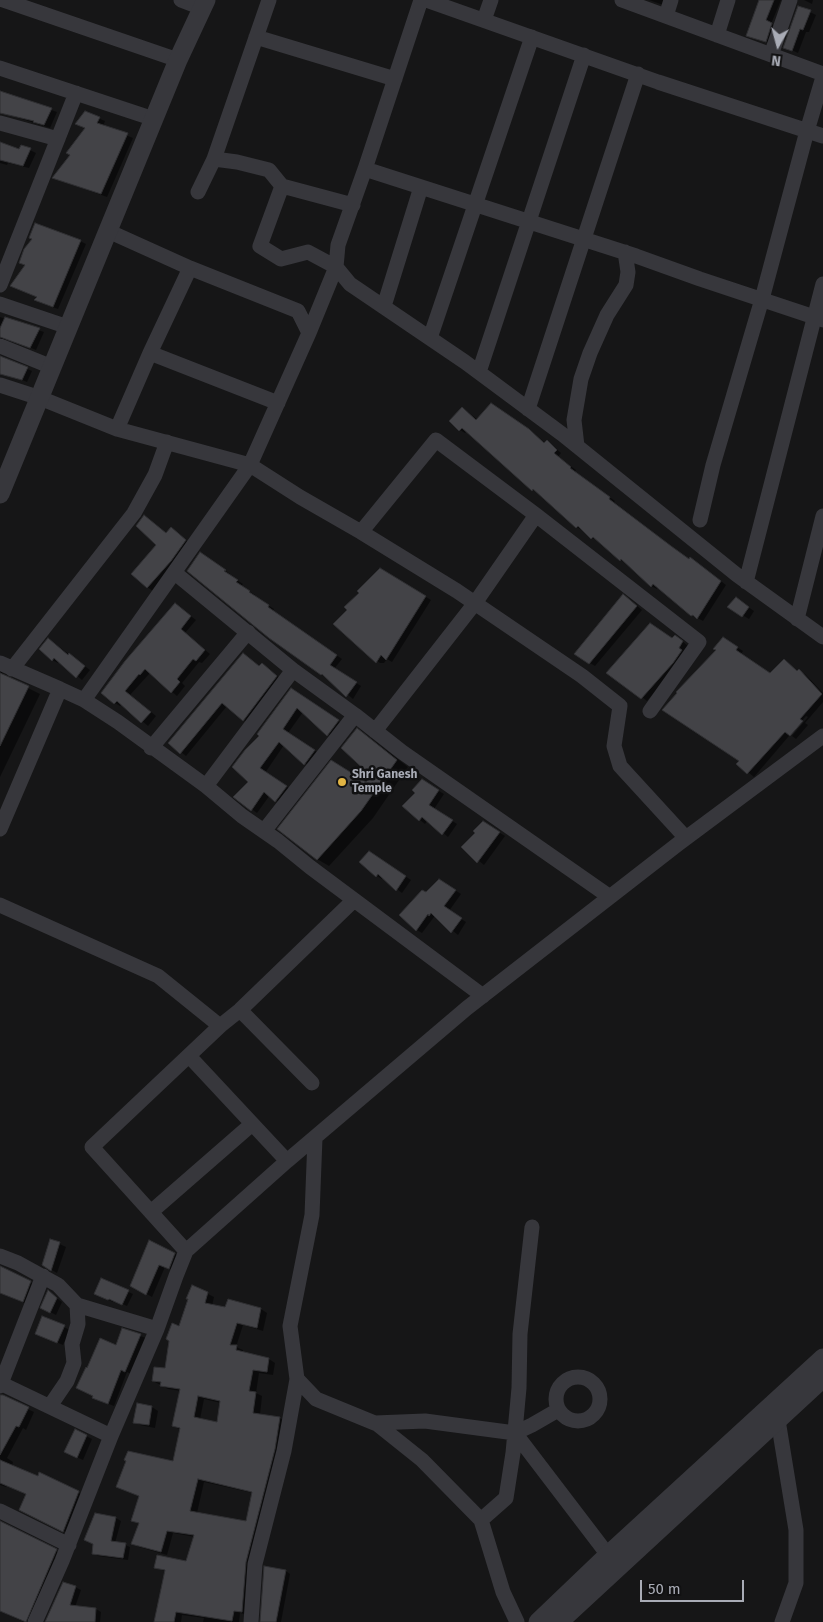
<!DOCTYPE html>
<html>
<head>
<meta charset="utf-8">
<style>
  body { margin:0 }
  #map { position:relative; width:823px; height:1622px; overflow:hidden; background:#161617; font-family:"Fira Sans",sans-serif }
  canvas { display:block }
  .north { position:absolute; left:753px; top:20px; width:50px; height:50px; -webkit-text-stroke:4px #111112; paint-order:stroke; rotate:187deg; font-size:14px; font-weight:700; line-height:20px; text-align:center; color:#a9acb6 }
  .north::after { content:''; display:block; margin:auto; width:18px; height:22px; background:#a9acb6; clip-path:polygon(50% 0,100% 100%,50% 72%,0 100%) }
  .scale { position:absolute; left:640px; top:1580px; width:104px; height:22px; box-sizing:border-box; border:2px solid #a9acb6; border-top:0; padding-left:6px; font-size:15px; line-height:18px; white-space:nowrap; color:#a9acb6; -webkit-text-stroke:4px #111112; paint-order:stroke }
</style>
</head>
<body>
<div id="map">
<canvas width="823" height="1622"></canvas>
<div class="north">N</div>
<div class="scale">50 m</div>
</div>
<script>
const g = document.querySelector('canvas').getContext('2d');
g.lineJoin = 'round';
function paint(path, color) { g.fillStyle = color; g.fill(path, 'evenodd'); }
const poly = rows => new Path2D(rows.map(r => 'M' + r).join(''));
function trace(path, color, width, dash) { g.strokeStyle = color; g.lineWidth = width; g.lineCap = dash ? 'butt' : 'round'; g.setLineDash(dash || []); g.stroke(path); }
function label(font, color, halo, rows, align = 'center') {
  g.font = font + ' "Fira Sans",sans-serif'; g.lineWidth = 5; g.setLineDash([]); g.textBaseline = 'middle'; g.strokeStyle = halo; g.fillStyle = color; for (const [text, x, y, turn = 0] of rows) {
    g.save(); g.translate(x, y); g.rotate((+turn || 0) * Math.PI / 180); g.textAlign = isNaN(turn) ? turn : align; if (halo) g.strokeText(text, 0, 0); g.fillText(text, 0, 0); g.restore();
  }
}
paint(poly([
  [649,0,668,0,666,6],
  [760,0,781,0,771,24,777,27,772,44,748,35],
  [804,0,813,0,812,4],
  [810,12,816,15,809,32,806,32,798,53,785,47],
  [0,92,57,112,50,128,0,112],
  [86,113,105,121,103,126,133,138,107,197,54,178,71,155,86,129,77,124],
  [0,143,20,150,22,146,36,153,29,168,8,163,7,165,0,163],
  [80,241,86,244,58,309,41,303,38,297,11,286,26,266,20,263],
  [0,317,44,332,36,350,9,339,0,341],
  [0,357,32,371,27,382,0,371],
  [463,408,478,420,497,408,534,433,545,443,547,442,552,445,561,453,558,457,576,470,575,472,615,501,614,502,677,551,690,560,696,562,726,585,703,621,692,615,658,587,657,589,651,586,598,540,592,538,583,529,582,530,577,527,467,431,465,433,460,430,450,421],
  [144,516,167,534,171,529,191,544,153,591,147,587,158,545],
  [206,557,230,574,229,575,243,584,241,586,255,595,254,596,274,609,273,611,342,659,334,669,361,686,353,699,322,673],
  [380,569,431,600,392,662,387,659,384,663,380,663,374,659,349,610],
  [629,599,642,610,595,666,590,663],
  [741,602,754,611,749,619,729,607],
  [175,604,196,620,185,633,210,654,202,663,199,662,182,683,185,686,177,696,150,673,130,695,156,716,148,726,122,704,120,706,115,703],
  [673,639,681,640,688,646,687,654,647,701,642,697],
  [729,642,743,651,741,654,771,674,784,660,798,672,799,671,805,674,823,693,823,702,805,723,808,725,796,739,792,736,808,717,806,716,754,777,738,764,741,761],
  [54,643,90,670,82,680,60,661,58,663,52,660],
  [243,654,260,667,262,665,268,668,282,680,249,724,227,706,186,756,181,752],
  [0,666,3,667,2,672,6,677,40,694,0,777],
  [297,693,344,725,333,738,303,712,288,733,320,754,310,767,284,745,265,773,292,790,281,804,270,795,257,813,235,797,250,782,260,736],
  [357,730,369,737,408,767,373,818,329,866,317,859,372,776],
  [422,781,444,794,434,809,457,824,448,837,428,820,425,824,420,820,404,806,417,793],
  [489,826,505,836,484,865,462,847,477,833],
  [375,856,411,880,402,893,383,878,382,879,377,876,361,862],
  [439,880,461,894,449,911,466,922,458,935,436,917,434,917,422,933,417,930,426,893],
  [51,1240,66,1247,57,1273,43,1265],
  [175,1254,180,1257,175,1271,165,1267,152,1297,131,1285,144,1257],
  [0,1267,39,1287,32,1306,0,1293],
  [101,1280,133,1294,127,1306,114,1300,113,1302,100,1296],
  [192,1286,214,1297,212,1306,226,1309,229,1300,261,1309,267,1313,263,1331,243,1325,236,1347,243,1350,243,1353,269,1359,275,1363,273,1375,259,1373,256,1393,262,1396,260,1415,280,1418,286,1422,248,1615,240,1613,239,1622,203,1622,204,1618,182,1615,181,1622,156,1622,166,1572,156,1567,186,1563,195,1537,173,1533,167,1555,139,1547,133,1543,140,1524,133,1520,140,1496,118,1487,174,1462,181,1430,173,1426,181,1391,168,1389,153,1381,166,1369],
  [204,1399,221,1403,218,1423,200,1419],
  [204,1482,253,1493,246,1523,197,1513],
  [48,1292,62,1302,56,1315,48,1311],
  [43,1317,70,1330,63,1345,42,1336],
  [123,1330,146,1338,131,1374,127,1372,114,1406,99,1400,94,1396,88,1369,117,1346],
  [0,1396,34,1412,26,1430,23,1428,7,1458,13,1462,12,1466,38,1478,40,1474,85,1496,70,1534,26,1513,27,1494,7,1486,6,1487,0,1485],
  [138,1405,152,1407,158,1411,155,1428,140,1425,135,1422],
  [86,1436,92,1439,83,1460,72,1455],
  [116,1518,121,1521,115,1543,125,1545,130,1547,128,1560,98,1556,93,1553],
  [0,1522,67,1557,40,1622,24,1622,0,1611],
  [265,1568,286,1571,290,1574,281,1622,261,1622],
  [75,1587,81,1590,75,1607,96,1609,101,1612,100,1622,46,1622]
]), '#0007');
const building = poly([
  [759,0,774,0,766,20,772,23,766,42,746,36,759,0],
  [798,6,811,10,803,30,800,29,792,51,783,48,798,6],
  [0,91,52,108,44,125,33,122,34,121,0,113,0,91],
  [85,111,100,117,97,123,128,133,101,194,52,178,70,155,66,153,85,128,75,124,85,111],
  [0,142,19,149,21,145,31,148,23,166,0,160,0,142],
  [35,223,81,240,53,307,34,300,37,297,10,286,25,265,19,263,24,249,32,239,29,238,35,223],
  [5,317,40,328,30,348,0,337,0,328,5,317],
  [0,356,28,367,22,380,0,374,0,356],
  [491,403,529,429,544,443,547,440,557,450,554,453,571,467,570,468,610,497,609,499,671,546,689,559,690,557,721,581,697,619,693,615,691,616,653,584,651,587,621,559,620,561,593,537,591,539,578,526,576,528,533,489,532,491,462,428,459,431,449,421,462,407,476,420,491,403],
  [144,515,166,533,171,527,186,540,171,561,147,588,131,574,156,545,136,526,144,515],
  [200,552,226,570,224,571,238,580,236,582,250,591,249,592,269,605,268,607,337,655,330,665,357,682,346,697,322,674,321,675,269,638,187,571,200,552],
  [380,568,426,596,386,660,381,655,376,663,333,624,347,610,344,607,359,593,357,591,380,568],
  [623,594,637,606,589,664,574,654,623,594],
  [736,597,749,607,742,617,727,607,736,597],
  [175,603,191,616,181,629,205,650,196,661,193,659,177,679,180,682,171,693,145,669,140,675,139,674,125,691,151,712,141,723,117,701,114,704,101,693,125,661,175,603],
  [650,623,672,638,675,635,683,641,679,648,682,650,673,663,641,699,606,673,650,623],
  [723,637,738,647,736,650,770,673,784,659,797,671,799,669,822,694,800,719,803,721,790,736,785,732,747,774,736,764,739,761,662,710,677,693,676,692,716,650,713,649,723,637],
  [48,638,68,655,69,653,85,666,76,678,54,658,52,661,39,649,48,638],
  [243,653,259,666,262,663,277,676,243,721,222,703,180,754,168,743,243,653],
  [0,673,29,686,0,746,0,673],
  [291,688,339,720,327,736,297,708,283,729,315,750,304,765,279,742,260,768,287,786,275,802,264,792,251,811,233,797,248,782,232,767,245,750,259,736,257,734,291,688],
  [357,728,397,760,361,811,317,860,277,829,331,760,366,782,371,776,341,748,357,728],
  [422,779,439,790,429,805,453,820,442,835,422,817,419,821,402,806,415,793,412,790,422,779],
  [483,821,500,832,477,863,461,847,475,833,473,831,483,821],
  [369,851,406,876,396,891,378,874,376,877,359,862,369,851],
  [439,879,456,890,444,906,462,918,451,933,431,913,429,916,428,914,416,931,399,915,422,890,426,892,439,879],
  [50,1239,60,1242,51,1271,42,1265,50,1239],
  [149,1240,175,1253,169,1269,159,1265,146,1295,130,1286,149,1240],
  [0,1266,31,1281,23,1302,0,1293,0,1266],
  [101,1278,129,1290,122,1305,109,1299,108,1300,94,1294,101,1278],
  [192,1285,208,1292,205,1303,225,1307,228,1299,261,1308,257,1328,237,1323,230,1345,237,1345,236,1350,269,1358,267,1372,253,1370,249,1391,256,1392,253,1413,280,1417,275,1449,246,1562,242,1612,234,1611,232,1621,176,1612,174,1622,154,1622,165,1570,154,1568,157,1555,186,1561,194,1535,167,1531,161,1552,131,1544,139,1523,131,1521,139,1496,116,1487,126,1461,124,1460,128,1451,173,1461,180,1428,172,1426,180,1389,160,1386,161,1382,152,1381,154,1367,165,1368,169,1341,166,1339,172,1323,179,1326,188,1299,186,1299,192,1285],
  [198,1396,220,1401,217,1422,194,1417,198,1396],
  [198,1479,252,1492,246,1521,190,1511,198,1479],
  [48,1290,57,1298,50,1313,40,1308,48,1290],
  [42,1316,65,1325,57,1343,35,1334,42,1316],
  [122,1328,141,1334,125,1372,121,1370,108,1404,92,1398,93,1396,76,1388,86,1367,87,1368,100,1338,116,1345,122,1328],
  [0,1395,3,1395,29,1407,19,1427,16,1426,0,1455,0,1395],
  [137,1403,152,1406,149,1425,133,1423,137,1403],
  [75,1429,87,1435,77,1458,64,1452,75,1429],
  [0,1460,38,1476,39,1472,79,1491,63,1532,19,1510,26,1494,0,1483,0,1460],
  [95,1513,116,1517,111,1541,126,1543,123,1558,92,1554,93,1544,84,1540,95,1513],
  [0,1521,57,1549,26,1622,0,1611,0,1521],
  [264,1566,286,1570,276,1622,260,1622,264,1566],
  [63,1582,76,1586,70,1605,96,1608,95,1622,45,1622,63,1582]
]);
paint(building, '#434347');
trace(building, '#303033', 1);
trace(poly([
  [3,0,178,60],
  [181,0,202,8],
  [421,0,365,169,636,256,700,279,823,320],
  [426,0,658,82,823,136],
  [622,0,823,74],
  [666,16,671,0],
  [484,20,491,0],
  [717,35,728,0],
  [256,37,395,79],
  [771,55,790,0],
  [0,68,154,119],
  [0,123,58,139],
  [214,159,269,0],
  [365,169,338,245,336,267,350,284,465,362,562,434,737,575,823,637],
  [282,186,353,205],
  [198,192,214,159,237,162,269,170,282,186,260,246,281,259,308,252,336,267,309,333],
  [190,268,150,353,278,403],
  [0,285,76,93],
  [0,304,68,327],
  [384,306,421,187],
  [430,338,532,37],
  [0,346,52,367],
  [479,372,584,55],
  [0,385,40,398,117,429,250,465,300,497,361,532,457,591,582,676,620,706,614,746,620,766,686,838],
  [528,409,638,74],
  [117,429,150,353],
  [577,446,574,420,581,379,590,353,607,315,626,285,628,272,625,252],
  [700,520,713,465,762,299,807,131,823,77],
  [361,532,436,440,536,515,699,642,650,711],
  [175,573,293,670,355,715,264,831],
  [746,582,823,284],
  [797,619,823,516],
  [0,663,60,689,0,829],
  [12,669,134,513,155,475,167,442],
  [60,689,84,700,118,722,206,786,242,816,278,841,310,867,483,996],
  [84,700,250,465,309,333,298,311,190,268,108,231],
  [355,715,402,752,610,897],
  [375,731,475,603,536,515],
  [151,748,248,632],
  [206,786,293,670],
  [0,905,158,976,220,1026,92,1147,186,1251],
  [240,1010,312,1083],
  [220,1026,240,1010,354,900],
  [189,1056,287,1161],
  [315,1138,312,1215,290,1326,297,1379,316,1399,377,1424,422,1460,481,1520,503,1592,517,1622],
  [151,1212,252,1124],
  [0,1256,18,1263,58,1285,77,1305,78,1324,72,1344,74,1363,67,1381,50,1406],
  [77,1305,157,1329],
  '556 1399a22 22 0 1 1 44 0a22 22 0 1 1-44 0Z',
  [0,1383,111,1436],
  [0,1386,43,1276],
  [778,1420,796,1530,796,1583,782,1622],
  [375,1423,425,1421,515,1433,532,1425,558,1410],
  [515,1433,608,1555],
  [0,1511,69,1545],
  [481,1520,506,1498,513,1453,519,1388,520,1334,532,1227],
  [35,1622,62,1561,111,1436,157,1329,176,1276,186,1251,287,1161,467,1008,678,844,823,736],
  [251,1622,255,1564,284,1451,297,1379]
]), '#37373c', 15);
trace(poly([
  [0,494,178,60,206,0],
  [538,1622,608,1555,823,1358],
  [559,1622,823,1378]
]), '#37373c', 19);
for (const [x, y, r, color] of [
  [342,782,5,"#e1b444"]
]) { const dot = new Path2D(); dot.arc(x, y, r, 0, 2 * Math.PI); g.fillStyle = color; g.fill(dot); trace(dot, '#111112', 2); }
label('bold 12px', '#a9acb6', '#111112', [
  ["Shri Ganesh",352,775],
  ["Temple",352,789]
], 'left');
</script>
</body>
</html>
